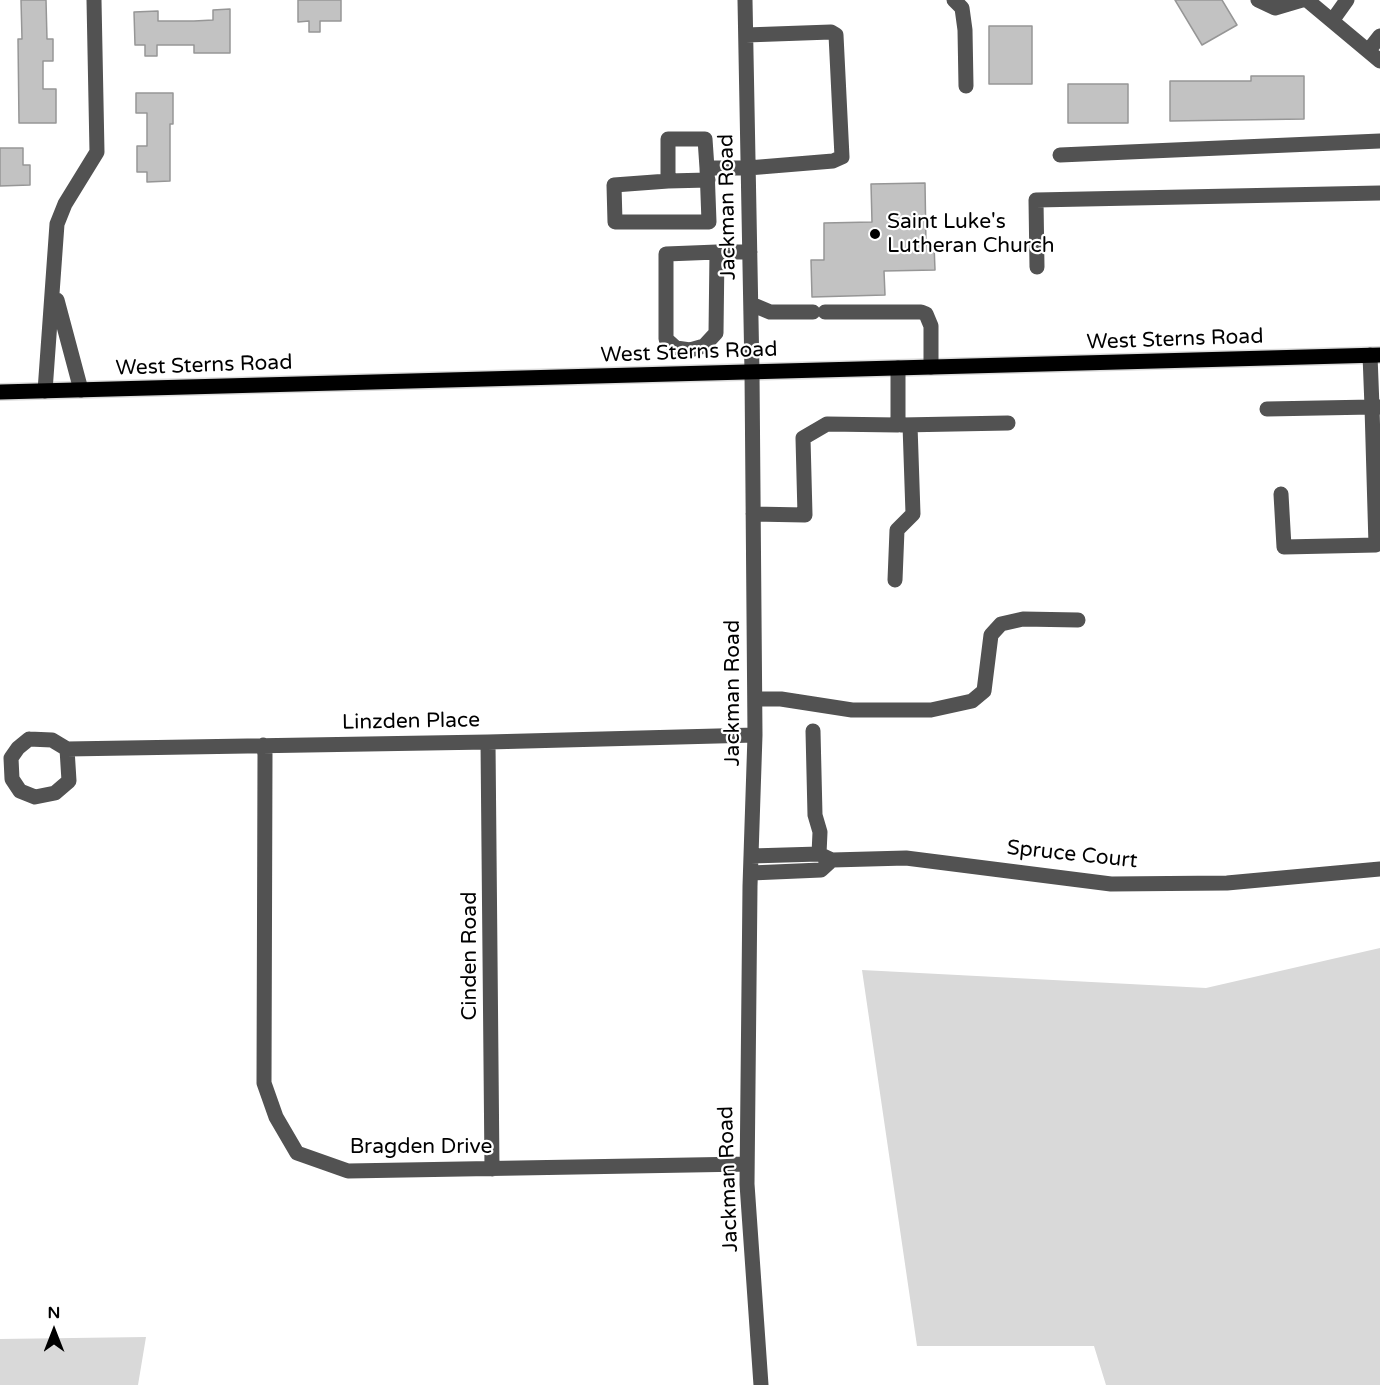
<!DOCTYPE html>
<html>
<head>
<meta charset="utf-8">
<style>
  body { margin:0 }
  #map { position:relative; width:1380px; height:1385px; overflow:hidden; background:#fff; font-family:"Varela Round",sans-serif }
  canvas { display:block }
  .north { position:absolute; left:24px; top:1301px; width:60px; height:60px; -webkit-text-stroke:4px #fff; paint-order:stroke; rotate:0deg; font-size:16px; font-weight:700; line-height:24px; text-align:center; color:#000 }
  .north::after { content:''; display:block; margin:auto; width:21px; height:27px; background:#000; clip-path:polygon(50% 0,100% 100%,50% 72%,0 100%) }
</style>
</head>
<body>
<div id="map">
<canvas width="1380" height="1385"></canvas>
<div class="north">N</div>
</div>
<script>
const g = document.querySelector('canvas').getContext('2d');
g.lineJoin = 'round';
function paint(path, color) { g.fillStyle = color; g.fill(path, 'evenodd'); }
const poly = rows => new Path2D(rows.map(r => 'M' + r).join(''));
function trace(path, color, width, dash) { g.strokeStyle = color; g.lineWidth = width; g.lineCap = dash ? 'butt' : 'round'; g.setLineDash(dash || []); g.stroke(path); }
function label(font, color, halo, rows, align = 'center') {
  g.font = font + ' "Varela Round",sans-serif'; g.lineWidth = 4.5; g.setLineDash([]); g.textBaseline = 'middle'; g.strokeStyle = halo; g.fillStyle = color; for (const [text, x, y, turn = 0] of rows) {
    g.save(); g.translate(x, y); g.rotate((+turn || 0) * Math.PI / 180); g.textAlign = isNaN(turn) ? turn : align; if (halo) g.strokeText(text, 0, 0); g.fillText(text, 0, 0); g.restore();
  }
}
paint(poly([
  [1380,948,1380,1385,1106,1385,1094,1346,917,1346,862,970,1206,988],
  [146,1337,138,1385,0,1385,0,1339]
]), '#d9d9d9');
const building = poly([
  [21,0,46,0,47,39,53,39,53,61,43,61,43,89,56,89,56,123,19,123,18,39,22,39,21,0],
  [298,0,341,0,341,21,320,21,320,32,309,32,309,21,298,22,298,0],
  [1175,0,1222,0,1237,25,1202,45,1175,0],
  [230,9,230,53,194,53,194,45,157,45,157,56,145,56,145,45,135,45,134,12,158,11,158,21,194,21,213,20,213,10,230,9],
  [989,26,1032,26,1032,84,989,84,989,26],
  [1251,76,1304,76,1304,119,1170,121,1170,81,1251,81,1251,76],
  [1068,84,1128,84,1128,123,1068,123,1068,84],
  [136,93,173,93,173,124,170,124,170,181,147,182,147,172,137,172,137,146,147,146,147,113,136,113,136,93],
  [0,148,23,148,23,165,30,165,30,185,0,186,0,148],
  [925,183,926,245,934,244,935,270,884,271,885,295,812,297,811,260,824,260,824,223,872,222,871,184,925,183]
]);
paint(building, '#c2c2c2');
trace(building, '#969696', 1.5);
const major = poly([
  [0,392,1380,355]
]);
trace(major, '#dbdbdb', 18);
trace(poly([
  [745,0,752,372,755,735,750,886,747,1184,761,1385],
  [954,0,962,8,965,30,966,86],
  [1258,0,1275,8,1302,0],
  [1307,0,1380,61],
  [1332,21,1347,0],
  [1369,50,1380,36],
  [1060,155,1380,141],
  [707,168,709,222,615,222,614,185,668,181,668,139,705,139,707,168,748,168,833,161,842,157,836,35,831,32,746,35],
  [668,181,708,180],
  [717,252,716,333,704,346,690,350,676,348,666,339,666,254,717,252,750,252],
  [1037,267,1036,200,1380,193],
  [57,300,81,390],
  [751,304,770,312,813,312],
  [825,312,921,312,926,314,931,326,931,367],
  [45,391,57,224,65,204,97,152,94,0],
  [1267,409,1372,407,1370,355],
  [901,425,1008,423],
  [1281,494,1284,547,1376,545,1372,407,1380,407],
  [753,514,805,515,803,438,827,424,898,425,898,368],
  [895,580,897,530,913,514,910,425],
  [755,699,781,699,852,710,931,710,972,701,984,691,991,635,1001,624,1023,619,1078,620],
  [813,731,815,815,820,832,819,854],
  [29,739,52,740,67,749,69,781,55,793,35,797,20,791,12,779,11,758,18,748,29,739],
  [488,742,492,1169],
  [263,745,265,754,264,1083,276,1117,297,1153,348,1171,747,1164],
  [67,749,488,742,755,735],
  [751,856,819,854,832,860,906,858,1111,884,1227,883,1380,869],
  [751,873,821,870,832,860]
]), '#525252', 15);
trace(major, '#000', 15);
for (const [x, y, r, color] of [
  [875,234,6,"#000"]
]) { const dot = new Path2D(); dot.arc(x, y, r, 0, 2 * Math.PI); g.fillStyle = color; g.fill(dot); trace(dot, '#fff', 2); }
label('21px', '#000', '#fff', [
  ["Jackman Road",728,207,-91],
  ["West Sterns Road",1175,340,-2],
  ["West Sterns Road",689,353,-2],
  ["West Sterns Road",204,366,-2],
  ["Jackman Road",733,693,-90],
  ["Linzden Place",411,722,-1],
  ["Spruce Court",1072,855,6],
  ["Cinden Road",470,956,-90],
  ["Bragden Drive",421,1147],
  ["Jackman Road",729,1179,-92]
]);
label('21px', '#000', '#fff', [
  ["Saint Luke's",887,222],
  ["Lutheran Church",887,246]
], 'left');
</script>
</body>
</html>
